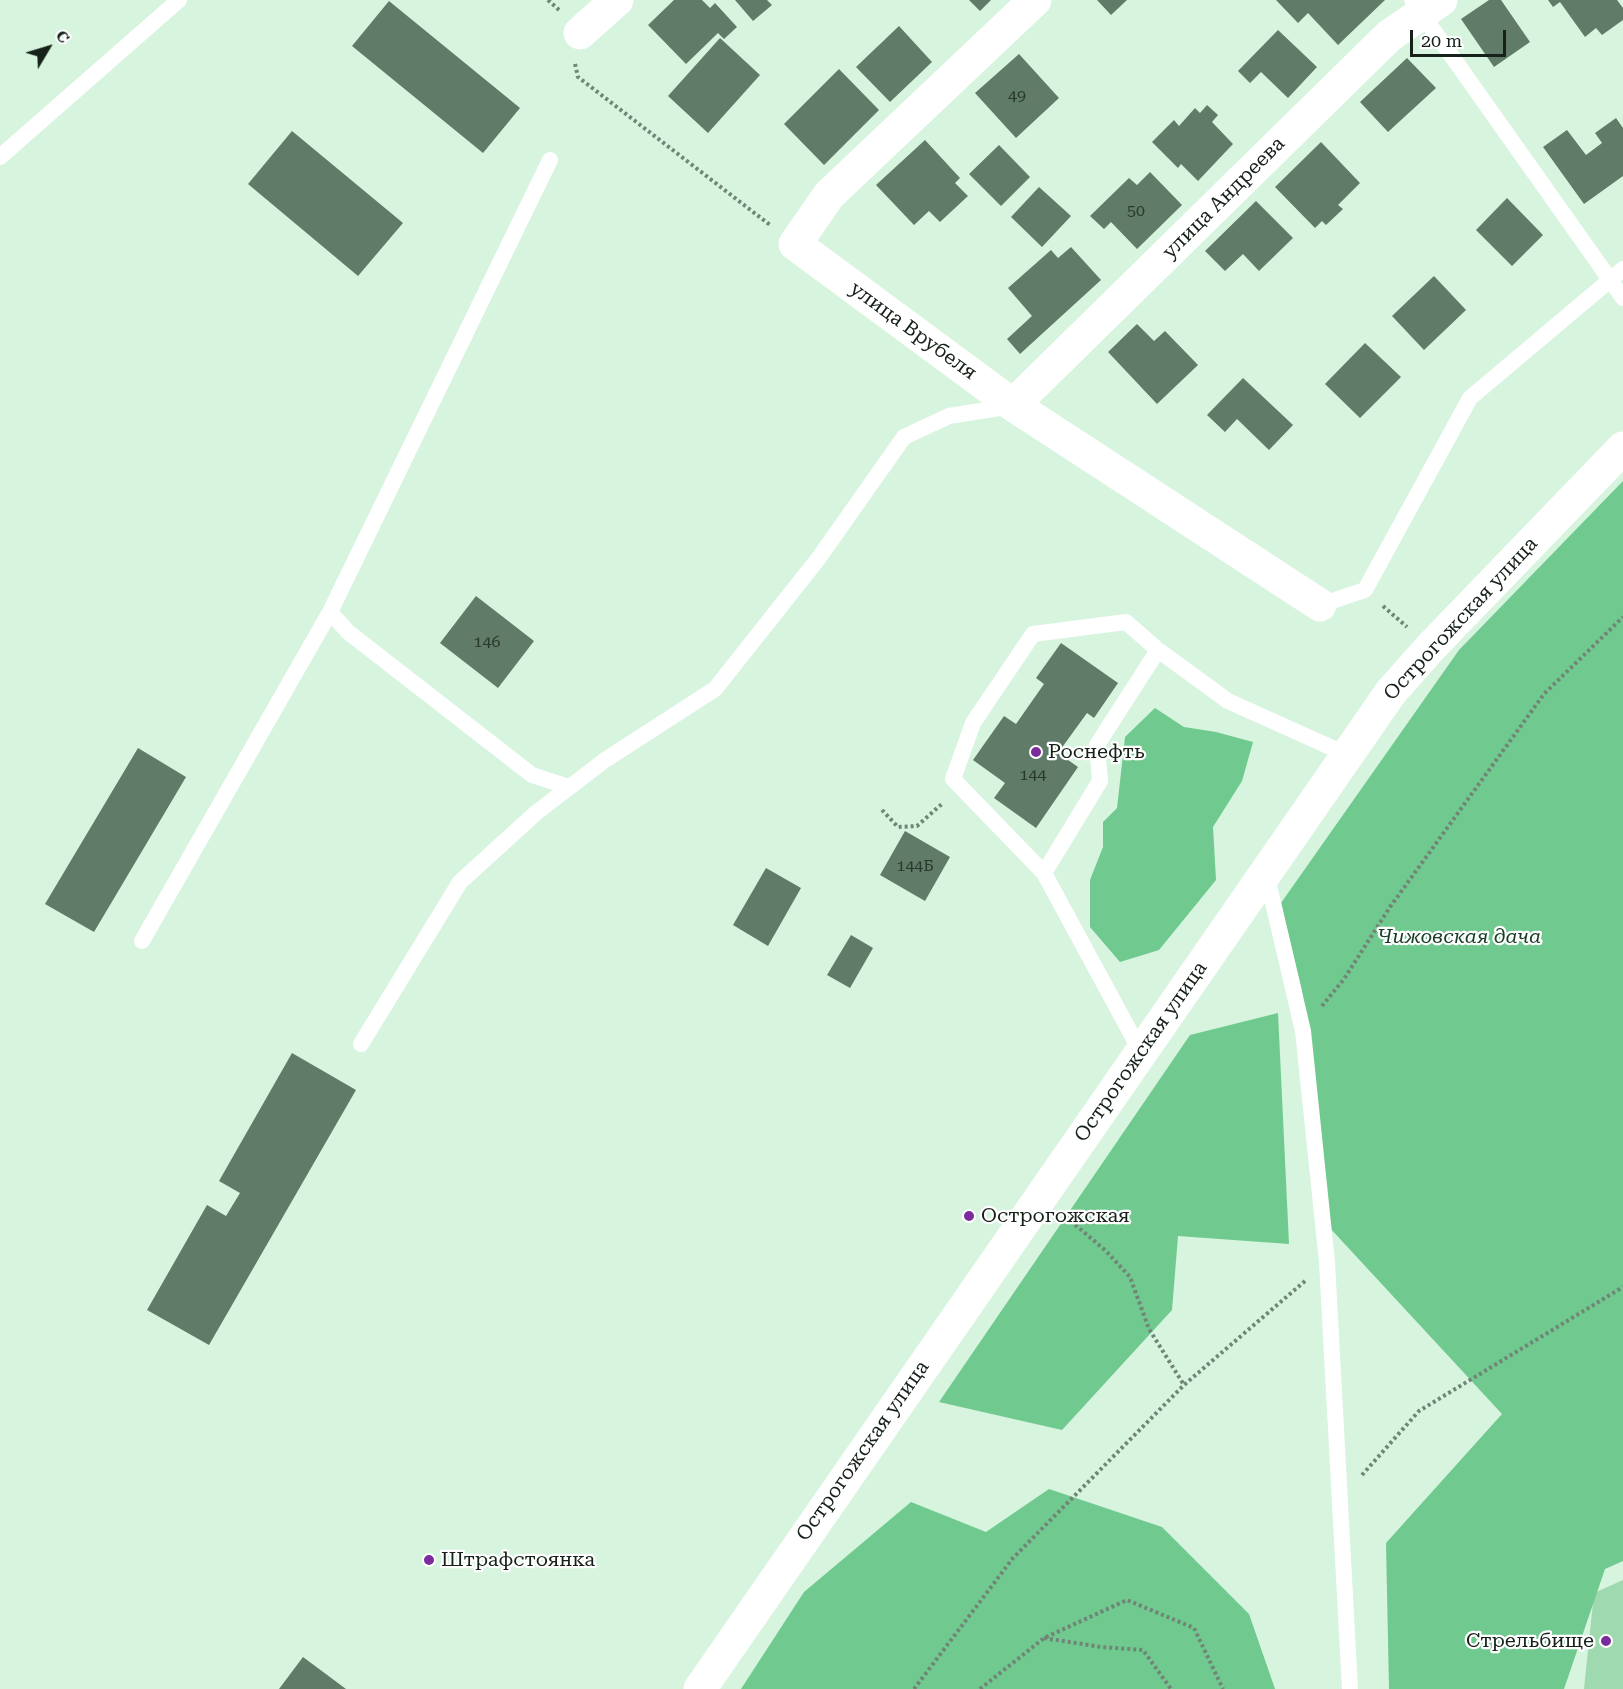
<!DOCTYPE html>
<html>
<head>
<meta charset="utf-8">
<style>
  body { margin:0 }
  #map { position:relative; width:1623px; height:1689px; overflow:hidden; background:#d6f4de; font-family:"Roboto Serif",serif }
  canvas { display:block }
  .north { position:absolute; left:18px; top:18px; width:60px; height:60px; -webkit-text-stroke:4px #fff; paint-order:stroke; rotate:52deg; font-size:16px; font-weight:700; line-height:24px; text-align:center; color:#162119 }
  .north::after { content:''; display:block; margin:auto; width:21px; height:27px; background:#162119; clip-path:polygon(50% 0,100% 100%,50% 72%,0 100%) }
  .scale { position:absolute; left:1410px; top:30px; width:96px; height:27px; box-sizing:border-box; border:3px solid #162119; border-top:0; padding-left:8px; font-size:18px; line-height:21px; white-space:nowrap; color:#162119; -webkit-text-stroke:4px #fff; paint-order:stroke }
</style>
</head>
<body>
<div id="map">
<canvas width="1623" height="1689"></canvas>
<div class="north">С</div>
<div class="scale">20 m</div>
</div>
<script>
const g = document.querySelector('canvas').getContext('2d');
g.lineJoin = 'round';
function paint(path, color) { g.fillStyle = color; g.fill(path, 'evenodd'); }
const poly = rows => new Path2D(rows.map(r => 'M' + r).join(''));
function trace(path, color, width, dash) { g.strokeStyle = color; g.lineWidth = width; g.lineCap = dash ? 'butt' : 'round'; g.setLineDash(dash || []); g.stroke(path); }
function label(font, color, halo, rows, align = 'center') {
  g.font = font + ' "Roboto Serif",serif'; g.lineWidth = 4.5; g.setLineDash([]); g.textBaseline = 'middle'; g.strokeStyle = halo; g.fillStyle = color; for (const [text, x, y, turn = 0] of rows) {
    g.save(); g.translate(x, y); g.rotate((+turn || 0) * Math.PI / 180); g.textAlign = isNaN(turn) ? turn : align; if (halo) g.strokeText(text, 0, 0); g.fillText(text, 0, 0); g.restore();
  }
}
paint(poly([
  [1623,1580,1623,1689,1584,1689,1594,1593]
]), '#9fd9b0');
paint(poly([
  [1623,481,1623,1561,1605,1569,1564,1689,1389,1689,1386,1543,1502,1414,1329,1227,1302,991,1281,903,1459,650],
  [1155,708,1184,727,1216,732,1253,742,1242,781,1213,827,1216,880,1159,950,1120,962,1090,927,1090,880,1103,847,1103,822,1117,808,1125,737],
  [1278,1013,1289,1244,1178,1236,1172,1310,1062,1430,939,1402,1190,1035],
  [1049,1489,1162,1527,1249,1614,1275,1689,741,1689,804,1592,911,1502,986,1532]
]), '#70c98e');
paint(poly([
  [674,0,702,0,710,8,715,3,737,27,724,39,718,33,686,64,648,25],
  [735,0,767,0,772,5,753,21],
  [969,0,991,0,980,11],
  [1097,0,1127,0,1111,15],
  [1276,0,1385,0,1338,45,1308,13,1298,23],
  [1489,0,1501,0,1530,42,1494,67,1461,19],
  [1548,0,1617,0,1623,8,1623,20,1602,35,1596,28,1585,37,1560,2,1553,7],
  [389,1,520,108,483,153,352,46],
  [899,26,932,62,890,102,856,67],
  [1278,30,1317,67,1288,98,1261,72,1250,83,1238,71],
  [720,38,760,75,708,133,668,96],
  [1019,54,1059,98,1016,138,975,93],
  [1407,58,1436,88,1388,132,1360,102],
  [839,69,879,110,824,165,784,124],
  [1207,105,1218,115,1212,122,1233,144,1198,181,1181,164,1178,168,1152,142,1174,120,1179,126,1195,108,1200,113],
  [1616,118,1623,128,1623,176,1584,204,1543,147,1567,130,1586,155,1602,143,1595,133],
  [292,131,403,223,358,276,248,184],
  [925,140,960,178,955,183,968,196,940,222,929,211,914,225,876,185],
  [1321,142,1360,183,1338,205,1343,209,1326,225,1322,221,1315,228,1275,187],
  [999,145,1030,177,1001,206,969,174],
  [1150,172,1182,205,1137,249,1111,222,1104,229,1090,216,1129,178,1137,185],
  [1039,187,1071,216,1042,247,1011,217],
  [1507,198,1543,235,1512,266,1476,230],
  [1256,201,1293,238,1259,271,1243,254,1225,271,1205,251],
  [1071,247,1101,280,1020,354,1007,339,1032,316,1008,288,1051,250,1058,258],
  [1434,276,1466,310,1424,350,1392,316],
  [1137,324,1154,341,1165,331,1198,365,1157,404,1108,352],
  [1365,343,1401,377,1360,418,1325,384],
  [1243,378,1293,425,1269,450,1237,419,1225,432,1207,415],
  [476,596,534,641,498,688,440,643],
  [1061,643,1118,683,1094,718,1087,713,1058,753,1078,767,1036,828,994,798,1005,783,973,760,1004,716,1016,724,1044,684,1036,678],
  [138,748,186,777,94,932,45,904],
  [905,831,950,857,925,901,880,875],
  [766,868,801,888,768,946,733,925],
  [851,935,873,948,850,988,827,975],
  [292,1053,356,1090,209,1345,147,1310,207,1205,226,1216,240,1193,219,1181],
  [303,1657,346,1689,279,1689]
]), '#607b68');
trace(poly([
  [548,0,559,10],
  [575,64,578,77,770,225],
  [1383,606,1407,627],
  [882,810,898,827,917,826,943,803],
  [1322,1006,1344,979,1390,907,1544,694,1623,617],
  [1066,1217,1106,1251,1130,1277,1149,1329,1184,1385],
  [1362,1475,1419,1411,1623,1287],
  [1044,1638,1101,1647,1143,1650,1171,1689],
  [914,1689,1013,1558,1184,1385,1305,1281],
  [980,1689,1044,1638,1127,1600,1194,1628,1223,1689]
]), '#718576', 4, [3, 3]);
trace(poly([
  [1412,0,1623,298],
  [0,157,179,0],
  [1320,605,1365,590,1470,398,1623,269],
  [330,612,348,632,532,775,569,787],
  [1044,873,953,779,973,723,1033,634,1126,622,1158,650],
  [1266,873,1303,1031,1327,1262,1350,1689],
  [142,941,330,612,550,160],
  [361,1044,460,882,537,812,605,760,715,689,818,559,904,437,949,416,1012,406],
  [1141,1052,1044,873,1100,781,1097,745,1158,650,1228,701,1348,755]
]), '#fff', 16);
trace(poly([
  [1035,0,829,195,795,244,1013,405,1320,605],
  [580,33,617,0],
  [1013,405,1389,36,1441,0]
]), '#fff', 33);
trace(poly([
  [700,1689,1391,692,1431,647,1623,448]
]), '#fff', 33);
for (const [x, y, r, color] of [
  [1036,752,6,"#7a2c9d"],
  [969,1216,6,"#7a2c9d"],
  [429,1560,6,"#7a2c9d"],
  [1606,1641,6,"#7a2c9d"]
]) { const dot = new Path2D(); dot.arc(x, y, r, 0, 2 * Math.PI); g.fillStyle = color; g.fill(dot); trace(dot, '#fff', 2); }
label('16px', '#28382d', null, [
  ["49",1017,96],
  ["50",1136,211],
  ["146",487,642],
  ["144",1033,775],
  ["144Б",915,866]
]);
label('20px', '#162119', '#fff', [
  ["улица Андреева",1224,198,-45],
  ["улица Врубеля",913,331,36],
  ["Острогожская улица",1461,619,-47],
  ["Острогожская улица",1141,1052,-55],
  ["Острогожская улица",863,1451,-55]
]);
label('20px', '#162119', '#fff', [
  ["Роснефть",1048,752],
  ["Острогожская",981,1216],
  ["Штрафстоянка",441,1560],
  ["Стрельбище",1594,1641,"right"]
], 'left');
label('italic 20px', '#183e26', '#fff', [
  ["Чижовская дача",1459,937]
]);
</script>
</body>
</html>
